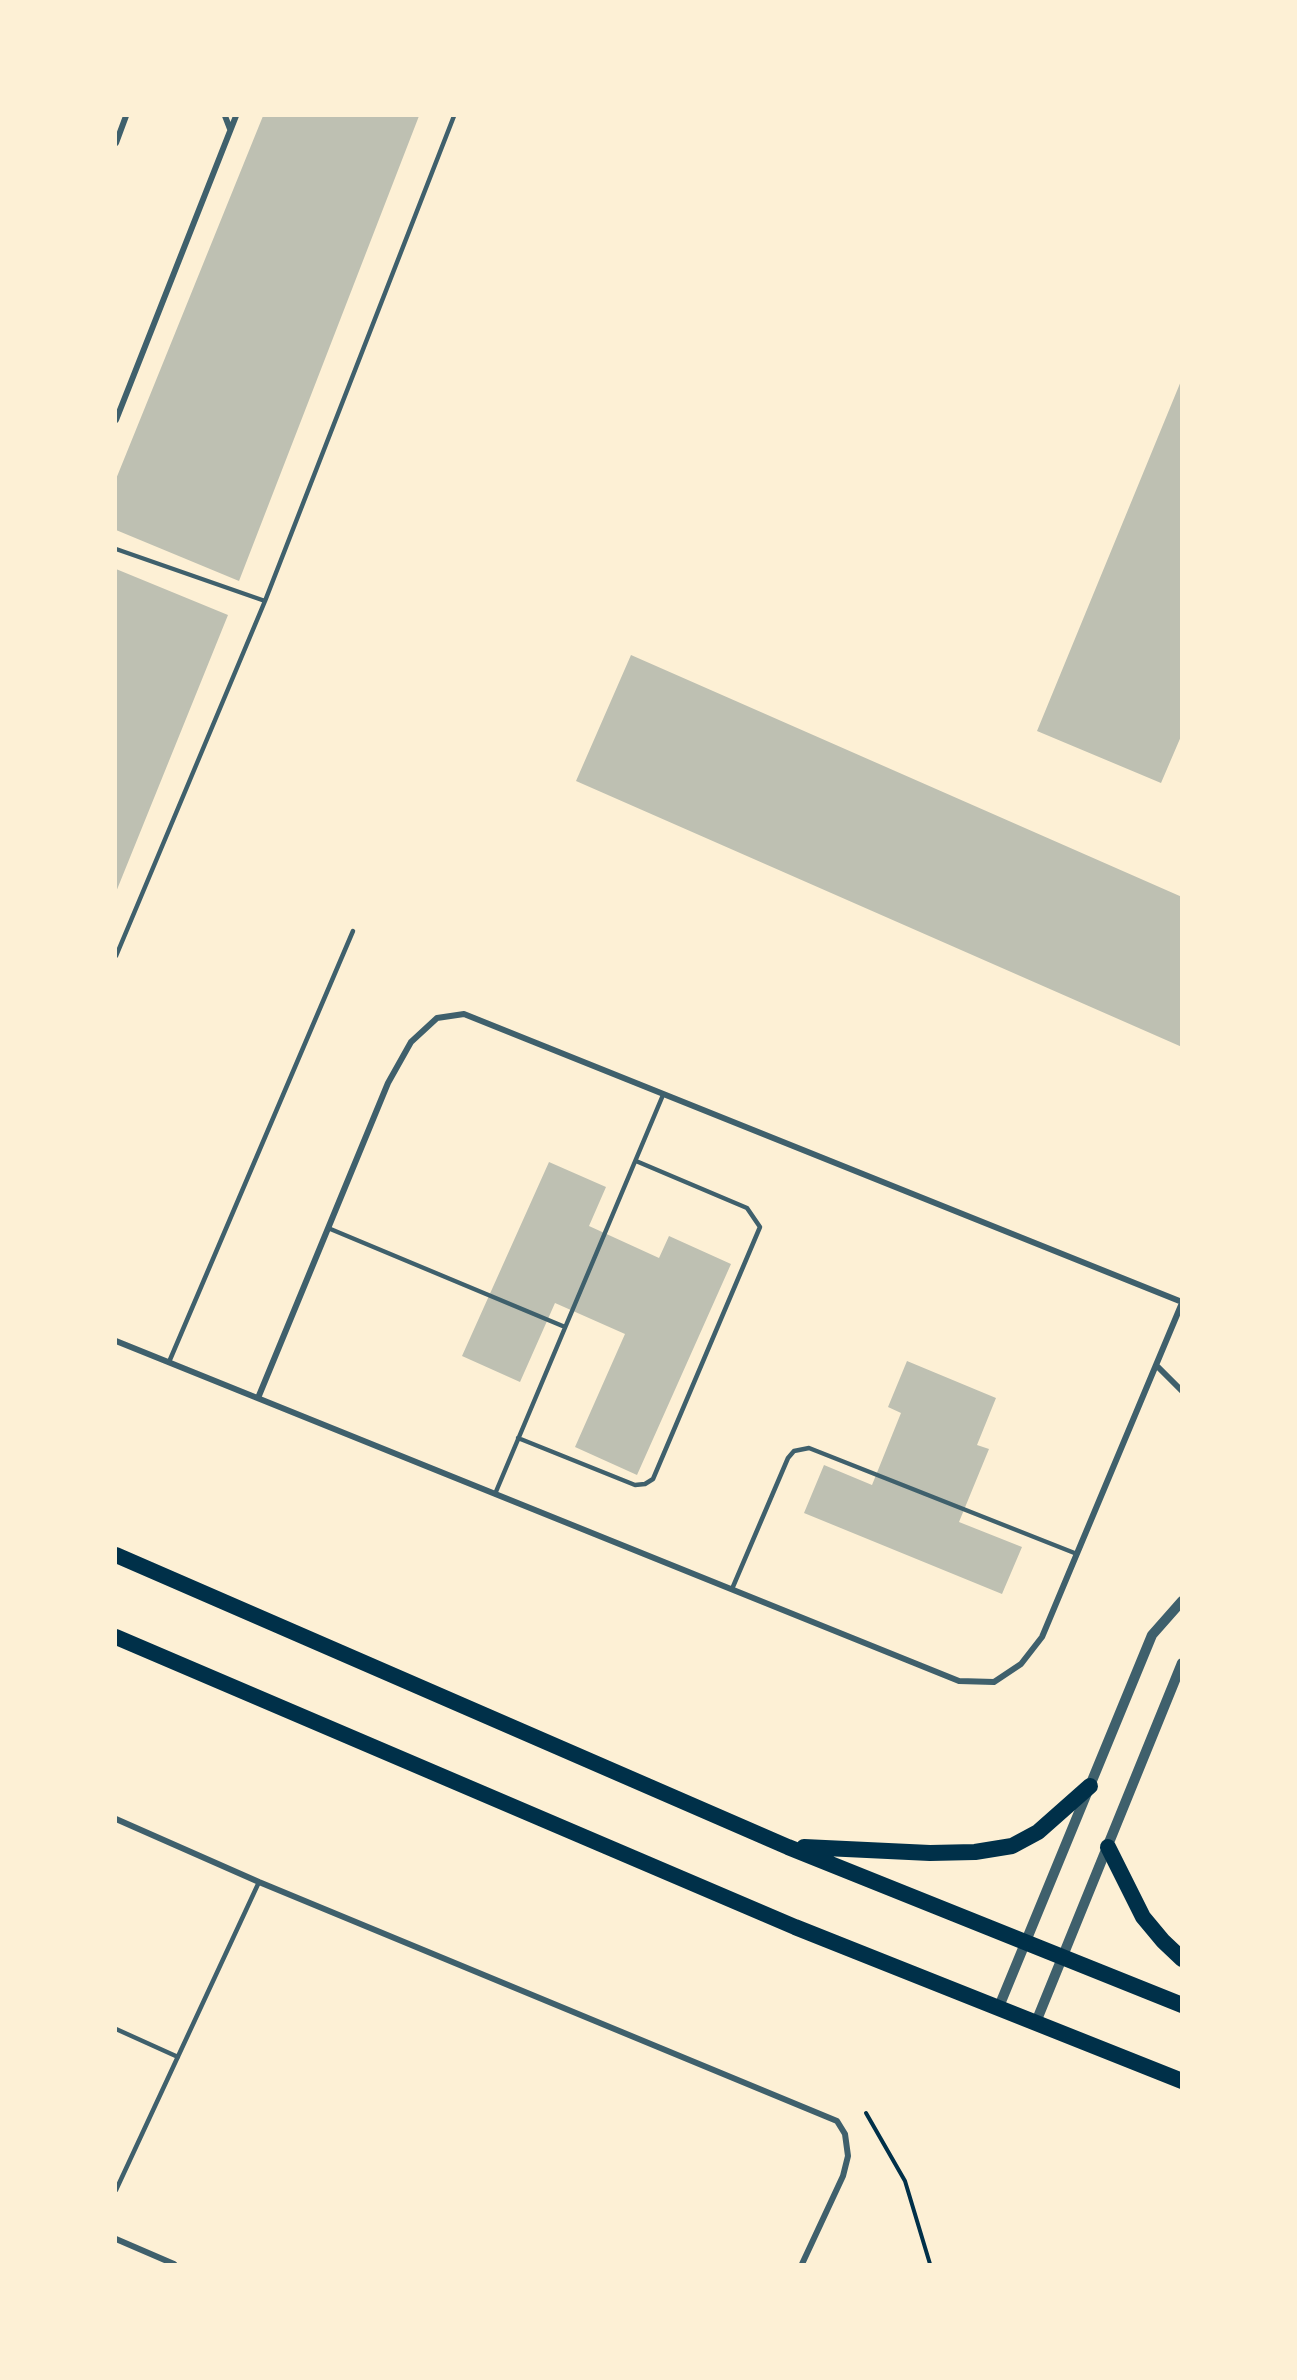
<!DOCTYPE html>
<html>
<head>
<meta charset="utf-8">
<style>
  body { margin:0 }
  #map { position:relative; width:1297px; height:2380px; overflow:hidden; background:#fdf0d5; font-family:"Fira Sans",sans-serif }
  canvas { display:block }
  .frame { position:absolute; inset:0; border:117px solid #fdf0d5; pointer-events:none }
</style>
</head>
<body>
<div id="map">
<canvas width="1297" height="2380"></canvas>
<div class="frame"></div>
</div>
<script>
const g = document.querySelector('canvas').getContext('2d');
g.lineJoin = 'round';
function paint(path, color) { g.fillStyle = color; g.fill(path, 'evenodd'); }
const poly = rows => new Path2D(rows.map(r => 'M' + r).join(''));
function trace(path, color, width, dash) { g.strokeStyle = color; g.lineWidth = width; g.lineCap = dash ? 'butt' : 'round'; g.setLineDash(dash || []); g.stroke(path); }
paint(poly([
  [263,116,419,116,239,581,116,530,116,479],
  [1181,381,1182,734,1161,783,1037,731],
  [116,569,228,615,116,892],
  [631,655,1182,897,1182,1047,576,781],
  [549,1162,606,1187,589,1226,659,1258,669,1236,731,1264,637,1475,575,1447,625,1334,555,1303,520,1382,462,1356],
  [907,1361,996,1398,977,1445,989,1449,959,1522,1022,1547,1002,1594,804,1513,824,1465,872,1485,901,1413,888,1407]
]), '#bec0b2');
trace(poly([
  [866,2113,905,2181,930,2264]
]), '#003049', 4);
trace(poly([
  [116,549,265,601],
  [116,956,265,601,454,116],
  [328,1228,565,1327],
  [169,1362,353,931],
  [518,1438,635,1485,645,1484,653,1479,760,1227,747,1208,636,1161],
  [495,1494,663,1095],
  [732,1589,788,1458,794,1451,809,1448,1077,1554],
  [116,2029,178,2057],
  [116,2190,259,1882]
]), '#3f606c', 4.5);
trace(poly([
  [225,116,230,129],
  [116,143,126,116],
  [116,420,236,116],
  [116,1341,959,1681,994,1682,1021,1664,1042,1637,1182,1303],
  [1156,1365,1182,1391],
  [258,1398,388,1083,411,1042,437,1018,464,1014,1182,1302],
  [116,1819,259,1882,837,2121,845,2134,848,2156,843,2176,802,2264],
  [116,2239,174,2264]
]), '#3f606c', 6);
trace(poly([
  [998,2009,1152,1635,1182,1601],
  [1036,2022,1182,1663]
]), '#3f606c', 10);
trace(poly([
  [116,1555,788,1847,1182,2005],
  [116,1637,795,1927,1182,2081],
  [804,1847,930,1853,975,1852,1012,1846,1038,1832,1090,1786],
  [1108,1847,1143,1917,1163,1941,1182,1959]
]), '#003049', 16);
</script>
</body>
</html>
